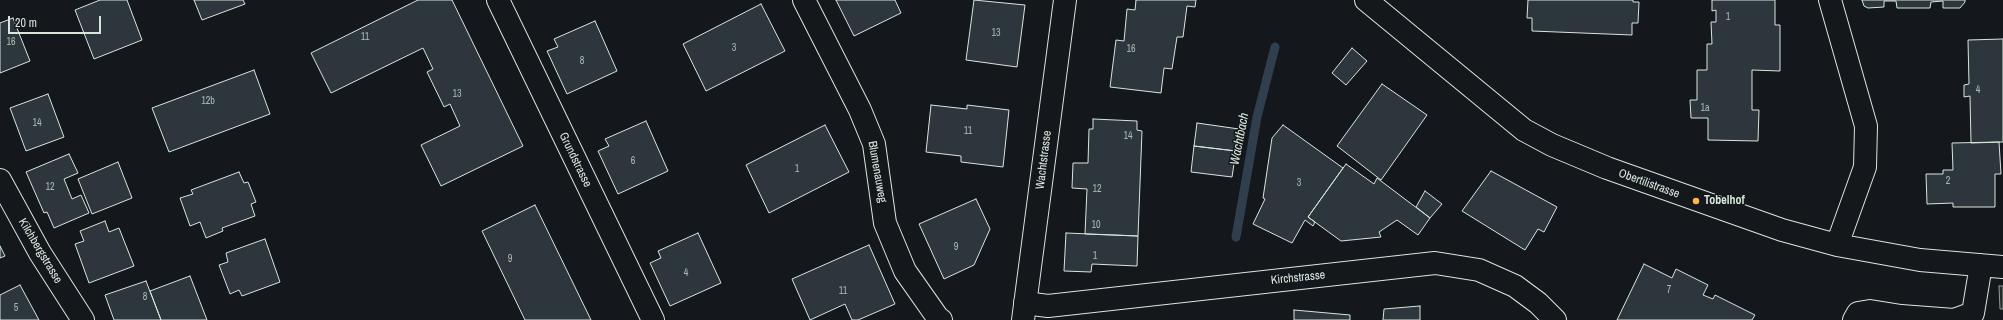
<!DOCTYPE html>
<html>
<head>
<meta charset="utf-8">
<style>
  body { margin:0 }
  #map { position:relative; width:2003px; height:320px; overflow:hidden; background:#14181c; font-family:"Archivo Narrow",sans-serif }
  canvas { display:block }
  .scale { position:absolute; left:8px; top:16px; width:93px; height:18px; box-sizing:border-box; border:2px solid #d8e6dc; border-top:0; padding-left:5px; font-size:12px; line-height:14px; white-space:nowrap; color:#d8e6dc; -webkit-text-stroke:3px #14181c; paint-order:stroke }
</style>
</head>
<body>
<div id="map">
<canvas width="2003" height="320"></canvas>
<div class="scale">20 m</div>
</div>
<script>
const g = document.querySelector('canvas').getContext('2d');
g.lineJoin = 'round';
function paint(path, color) { g.fillStyle = color; g.fill(path, 'evenodd'); }
const poly = rows => new Path2D(rows.map(r => 'M' + r).join(''));
function trace(path, color, width, dash) { g.strokeStyle = color; g.lineWidth = width; g.lineCap = dash ? 'butt' : 'round'; g.setLineDash(dash || []); g.stroke(path); }
function label(font, color, halo, rows, align = 'center') {
  g.font = font + ' "Archivo Narrow",sans-serif'; g.lineWidth = 3; g.setLineDash([]); g.textBaseline = 'middle'; g.strokeStyle = halo; g.fillStyle = color; for (const [text, x, y, turn = 0] of rows) {
    g.save(); g.translate(x, y); g.rotate((+turn || 0) * Math.PI / 180); g.textAlign = isNaN(turn) ? turn : align; if (halo) g.strokeText(text, 0, 0); g.fillText(text, 0, 0); g.restore();
  }
}
const parking = poly([
  [1999,286,2003,286,2003,309,2000,309,1999,286]
]);
paint(parking, '#24282b');
trace(parking, '#939e99', 1);
trace(poly([
  [1236,237,1257,117,1275,47]
]), '#2f3f4d', 9);
const building = poly([
  [100,0,127,0,142,40,94,59,75,10,100,0],
  [194,0,243,0,245,4,202,20,194,0],
  [418,0,452,0,523,146,441,186,421,145,460,126,450,104,444,107,427,72,433,69,423,48,331,93,311,53,418,0],
  [836,0,895,0,901,13,854,36,836,0],
  [974,0,1025,5,1017,67,966,60,974,0],
  [1136,0,1196,0,1195,7,1187,6,1183,37,1177,37,1172,69,1164,68,1161,93,1110,87,1116,40,1124,41,1127,9,1135,10,1136,0],
  [1528,0,1633,0,1633,2,1639,2,1638,23,1632,23,1632,35,1532,31,1532,18,1527,18,1528,0],
  [1712,0,1775,0,1775,25,1780,25,1780,71,1752,70,1752,110,1759,110,1758,141,1708,140,1708,118,1691,118,1690,100,1697,100,1697,70,1707,70,1707,44,1712,44,1711,22,1716,22,1716,10,1712,11,1712,0],
  [1862,0,1965,0,1965,2,1960,8,1943,8,1943,1,1931,2,1930,8,1897,8,1896,1,1884,1,1884,7,1868,8,1864,6,1862,0],
  [761,4,785,51,706,91,683,44,761,4],
  [13,18,30,61,0,73,0,23,13,18],
  [595,21,617,71,567,94,547,51,558,47,554,39,595,21],
  [2003,39,2003,142,1971,143,1970,96,1964,97,1964,85,1969,84,1968,40,2003,39],
  [1352,48,1367,61,1346,85,1332,73,1352,48],
  [254,70,270,114,169,152,152,108,254,70],
  [1382,84,1427,115,1381,180,1337,146,1382,84],
  [48,94,64,137,26,151,10,108,48,94],
  [931,105,967,109,967,105,1009,110,1003,167,961,162,961,156,926,152,931,105],
  [1093,119,1137,121,1137,130,1142,131,1138,236,1085,234,1087,189,1072,188,1073,163,1088,163,1089,129,1093,129,1093,119],
  [646,121,668,171,618,194,598,151,609,146,605,139,646,121],
  [1197,123,1239,129,1236,151,1194,146,1197,123],
  [825,125,849,172,769,213,746,165,825,125],
  [1283,125,1343,168,1308,217,1315,222,1313,226,1305,220,1292,243,1253,224,1265,199,1263,198,1272,138,1283,125],
  [1999,142,2001,174,1995,174,1995,207,1953,207,1953,203,1927,204,1926,174,1943,174,1943,170,1953,170,1952,143,1999,142],
  [1194,146,1236,151,1232,177,1191,172,1194,146],
  [69,154,78,173,64,179,72,199,81,195,89,213,54,228,47,212,44,213,26,172,69,154],
  [118,162,132,198,92,214,78,179,118,162],
  [1346,164,1374,184,1377,178,1430,218,1418,235,1397,220,1379,232,1381,237,1341,241,1308,217,1346,164],
  [1491,171,1557,207,1544,232,1538,229,1525,250,1462,211,1491,171],
  [239,172,244,183,248,182,256,202,251,204,255,216,222,228,223,231,206,238,200,222,190,226,180,198,193,194,191,190,239,172],
  [1425,191,1442,204,1430,218,1416,207,1425,191],
  [976,199,990,229,974,265,944,279,919,224,976,199],
  [535,205,591,320,525,320,482,231,535,205],
  [105,221,109,232,119,228,134,266,89,283,75,244,84,241,80,231,105,221],
  [698,233,721,283,670,306,650,263,661,258,658,251,698,233],
  [1066,233,1138,236,1137,266,1092,264,1091,272,1064,271,1066,233],
  [265,239,280,282,242,296,239,290,230,294,219,265,228,262,226,253,265,239],
  [869,245,895,304,858,320,852,320,845,304,810,320,792,279,869,245],
  [0,246,5,256,0,258,0,246],
  [1644,264,1672,278,1676,269,1708,285,1703,295,1713,299,1715,295,1755,315,1752,320,1617,320,1644,264],
  [190,276,207,320,161,320,150,291,190,276],
  [146,281,161,320,114,320,105,295,146,281],
  [20,285,39,320,0,320,0,295,20,285],
  [1420,306,1420,320,1383,320,1384,309,1420,306],
  [1294,310,1350,315,1350,320,1294,320,1294,310]
]);
paint(building, '#2c363c');
trace(building, '#d8e6dc', 1);
const minor = poly([
  [498,0,653,320],
  [804,0,860,110,874,144,885,223,905,271,938,318,941,320],
  [1366,0,1524,130,1552,145,1607,168,1782,230,1837,245,1920,260,2003,267],
  [1830,0,1866,126,1865,167,1837,245],
  [0,180,40,253,83,320],
  [1025,303,1048,306,1435,263,1479,270,1515,286,1538,303,1555,320],
  [1854,320,1858,313,1870,311,1901,316,1954,320],
  [1954,320,1973,313,1981,265]
]);
const major = poly([
  [1023,320,1065,0]
]);
trace(minor, '#d8e6dc', 24);
trace(major, '#d8e6dc', 24);
trace(minor, '#14181c', 22);
trace(major, '#14181c', 22);
for (const [x, y, r, color] of [
  [1696,201,4,"#ffb74d"]
]) { const dot = new Path2D(); dot.arc(x, y, r, 0, 2 * Math.PI); g.fillStyle = color; g.fill(dot); trace(dot, '#14181c', 1.5); }
label('10px', '#adbab4', null, [
  ["1",1728,17],
  ["13",996,33],
  ["11",365,37],
  ["16",11,42],
  ["3",734,48],
  ["16",1131,49],
  ["8",582,61],
  ["4",1978,90],
  ["13",457,94],
  ["12b",208,101],
  ["1a",1705,108],
  ["14",37,123],
  ["11",968,131],
  ["14",1128,136],
  ["6",633,161],
  ["1",797,169],
  ["2",1948,181],
  ["3",1299,183],
  ["12",50,187],
  ["12",1097,189],
  ["10",1096,225],
  ["9",956,247],
  ["1",1095,256],
  ["9",510,259],
  ["4",686,273],
  ["7",1669,290],
  ["11",843,291],
  ["8",145,297],
  ["5",16,308]
]);
label('12px', '#d8e6dc', '#14181c', [
  ["Grundstrasse",575,160,64],
  ["Wachtstrasse",1044,160,-83],
  ["Blumenauweg",877,172,80],
  ["Obertilistrasse",1649,184,20],
  ["Kilchbergstrasse",40,251,59],
  ["Kirchstrasse",1298,278,-6]
]);
label('bold 12px', '#d8e6dc', '#14181c', [
  ["Tobelhof",1704,201]
], 'left');
label('italic 13px', '#d8e6dc', '#14181c', [
  ["Wachtbach",1240,139,-79]
]);
</script>
</body>
</html>
